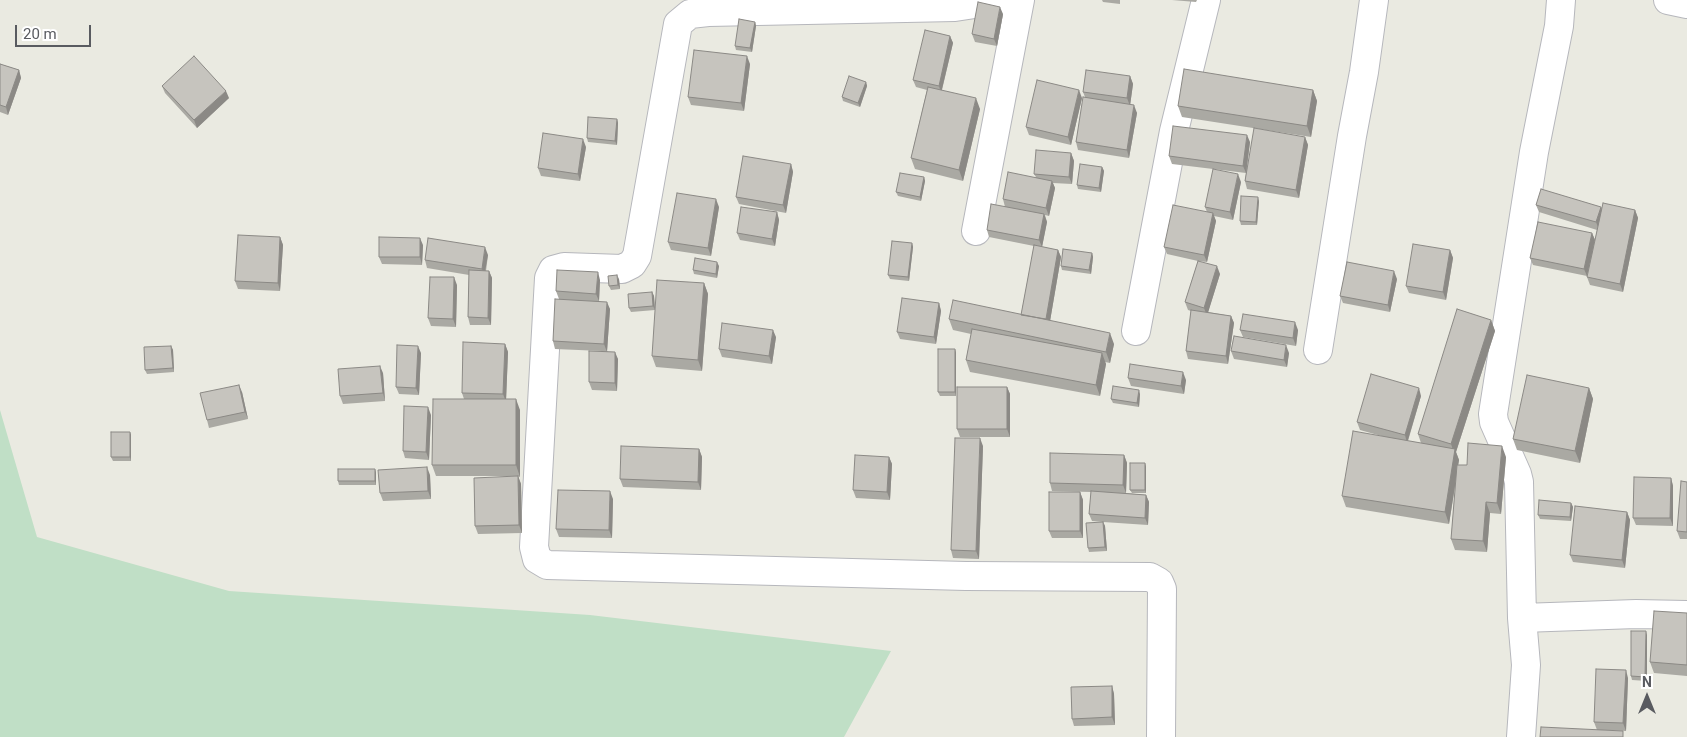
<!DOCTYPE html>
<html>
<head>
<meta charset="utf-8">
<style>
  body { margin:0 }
  #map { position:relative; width:1687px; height:737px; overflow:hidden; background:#eaeae1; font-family:Roboto,sans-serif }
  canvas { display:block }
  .north { position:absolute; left:1622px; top:672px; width:50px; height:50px; -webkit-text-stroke:4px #fff; paint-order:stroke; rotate:0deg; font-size:14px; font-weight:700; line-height:20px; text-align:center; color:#595b60 }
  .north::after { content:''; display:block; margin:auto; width:18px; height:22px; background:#595b60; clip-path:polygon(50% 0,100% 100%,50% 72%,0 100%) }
  .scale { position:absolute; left:15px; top:25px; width:76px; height:22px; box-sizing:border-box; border:2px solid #595b60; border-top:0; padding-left:6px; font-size:15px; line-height:18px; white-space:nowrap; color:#595b60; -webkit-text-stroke:4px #fff; paint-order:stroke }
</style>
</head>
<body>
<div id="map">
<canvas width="1687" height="737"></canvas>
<div class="north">N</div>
<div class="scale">20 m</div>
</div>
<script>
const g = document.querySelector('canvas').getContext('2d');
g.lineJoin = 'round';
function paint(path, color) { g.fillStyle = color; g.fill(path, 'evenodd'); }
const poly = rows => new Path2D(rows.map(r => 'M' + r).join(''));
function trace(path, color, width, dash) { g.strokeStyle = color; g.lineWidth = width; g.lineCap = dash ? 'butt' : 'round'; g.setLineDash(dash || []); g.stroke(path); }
paint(poly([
  [0,410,37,537,229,591,590,615,891,651,844,737,0,737]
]), '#c0dfc6');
const minor = poly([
  [1001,0,955,7,708,12,690,14,678,24,637,256,632,264,622,269,564,267,553,270,549,278,534,547,537,559,547,565,966,576,1150,577,1159,582,1162,589,1161,737],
  [1668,0,1687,4],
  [976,231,1020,0],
  [1136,331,1174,131,1206,0],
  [1318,350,1352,136,1364,72,1374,0],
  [1522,618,1636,614,1687,615],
  [1521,737,1526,665,1522,618,1519,482,1517,474,1494,422,1493,414,1534,152,1559,26,1561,0]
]);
trace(minor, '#b6b7bc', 30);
trace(minor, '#fff', 28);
paint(poly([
  [1102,0,1120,0,1120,4,1103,2],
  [1172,0,1197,0,1196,2],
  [1003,14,997,46,975,42,972,34],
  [755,22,756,26,752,52,736,50,735,46],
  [950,36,953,43,942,90,980,109,963,181,915,169,911,158,927,90,916,87,913,80],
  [0,64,19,70,21,78,8,115,0,112],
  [750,64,744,111,691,105,688,97],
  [1130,76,1133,84,1130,105,1137,113,1129,158,1078,150,1076,142,1085,97,1083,92],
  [866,82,867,86,860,107,843,101,842,97],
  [162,86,229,98,197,128,165,93],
  [1313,90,1317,101,1311,137,1182,117,1178,106],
  [1082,98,1071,145,1029,135,1026,127],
  [617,119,618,123,617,145,588,142,587,138],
  [1305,137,1308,145,1299,198,1247,189,1245,181,1246,173,1172,164,1169,156,1250,142,1247,168],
  [586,147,580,181,541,176,538,168],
  [1071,153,1074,161,1072,184,1053,183,1055,188,1049,216,1045,215,1047,222,1042,247,1058,250,1061,257,1050,321,1114,344,1110,363,1105,362,1106,364,1100,396,970,372,966,360,971,334,953,330,949,319,1021,315,1034,246,989,237,987,230,1005,207,1003,199,1036,177,1034,174],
  [791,164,793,172,786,213,739,204,736,197],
  [1102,167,1104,171,1101,192,1078,189,1077,185],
  [924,177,925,181,921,201,898,196,896,192],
  [1241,182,1233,220,1214,216,1216,221,1207,262,1198,261,1220,274,1208,312,1231,316,1234,323,1228,364,1188,359,1186,351,1191,311,1188,310,1185,302,1198,261,1167,254,1164,247,1207,212,1205,207],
  [1259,201,1257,225,1241,225,1240,221],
  [1536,205,1601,207,1602,209,1635,210,1638,218,1623,292,1590,285,1587,277,1597,230,1539,212],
  [719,207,711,256,671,250,668,242],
  [777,212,779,220,775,246,740,240,737,233],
  [1592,233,1595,240,1587,276,1533,265,1530,258],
  [280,237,283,245,280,291,238,289,235,281],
  [912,243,913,247,909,281,890,279,888,275],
  [423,245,422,265,382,264,379,257],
  [1450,250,1453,258,1446,300,1409,293,1406,286],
  [1092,253,1093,257,1091,274,1062,270,1061,266],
  [488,255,486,271,489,271,492,278,491,325,470,325,468,317,469,275,427,268,425,260],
  [719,266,717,278,694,274,693,270],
  [619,279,620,289,611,290,609,286],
  [1397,279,1390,312,1343,303,1340,296],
  [600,280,599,301,610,309,607,351,618,359,617,391,592,390,589,382,602,351,555,349,553,341,559,299,556,291],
  [704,283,708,294,702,371,656,367,652,356],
  [457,285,456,327,431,326,428,318],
  [652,292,654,296,655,310,631,312,629,308],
  [939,303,941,311,936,344,900,339,897,332],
  [1491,320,1495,331,1456,452,1459,460,1458,465,1467,465,1506,457,1501,514,1490,513,1487,552,1455,550,1451,539,1456,481,1449,524,1346,507,1342,496,1385,437,1360,430,1357,422,1421,396,1408,441,1421,443,1418,434],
  [1240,330,1298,330,1296,346,1243,337],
  [776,337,772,364,722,357,719,349],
  [505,344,508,352,506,399,520,410,520,477,518,476,521,484,522,533,478,534,475,526,517,476,436,476,432,465,464,399,462,393],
  [171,346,173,350,174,372,147,374,145,370],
  [955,349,956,353,956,396,940,396,938,392],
  [1231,351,1289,353,1287,367,1234,359],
  [421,353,419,395,399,394,396,387],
  [383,373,385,401,343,404,340,396],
  [1128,378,1186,380,1184,394,1131,386],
  [1007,387,1010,394,1010,437,960,437,957,429],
  [1589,388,1593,399,1580,463,1517,450,1513,439],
  [242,392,248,419,209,428,207,420],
  [1140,394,1139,407,1113,403,1111,399],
  [431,415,429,460,405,458,403,451],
  [130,432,131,435,131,461,113,461,111,457],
  [983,446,979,559,953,558,951,550],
  [699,449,702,457,701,490,623,487,620,479],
  [1124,455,1127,463,1126,493,1146,495,1149,502,1148,525,1103,522,1105,526,1107,551,1089,552,1088,548,1103,522,1092,521,1089,514,1091,492,1052,491,1050,483],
  [889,457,892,464,890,500,856,498,853,490],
  [1145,463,1146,467,1146,493,1132,493,1130,490],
  [375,469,376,473,376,485,339,485,338,481],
  [430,475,431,499,383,501,380,493],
  [1671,478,1673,486,1673,526,1636,525,1633,518],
  [1687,482,1687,539,1680,539,1677,531],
  [1080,492,1083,500,1083,538,1052,538,1049,531],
  [613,499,612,538,559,537,556,529],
  [1571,503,1573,507,1571,521,1540,519,1538,515],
  [1627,512,1630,520,1625,568,1573,562,1570,555],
  [1687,613,1687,676,1654,673,1650,662],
  [1647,635,1647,681,1632,680,1631,676],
  [1628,678,1626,731,1597,730,1594,722],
  [1112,686,1114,694,1115,725,1074,726,1072,719]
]), '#aaa9a3');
paint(poly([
  [1000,7,1003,14,997,46,994,39],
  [755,22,756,26,752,52,750,48],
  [950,36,953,43,941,93,939,86],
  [747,56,750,64,744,111,741,103],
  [19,70,21,78,8,115,6,107],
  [1130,76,1133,84,1130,106,1127,98],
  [866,82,867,86,860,107,858,103],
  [1079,90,1082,98,1071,145,1068,137],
  [1313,90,1317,101,1311,137,1307,126],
  [226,91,229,98,197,128,194,120],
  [976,98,980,109,963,181,959,170],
  [1134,105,1137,113,1129,158,1127,150],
  [617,119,618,123,617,145,615,141],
  [1247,135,1250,142,1246,173,1243,166],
  [1305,137,1308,145,1299,198,1296,190],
  [583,139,586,147,580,181,578,174],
  [1071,153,1074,161,1072,184,1069,177],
  [791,164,793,172,786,213,783,205],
  [1102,167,1104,171,1101,192,1099,188],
  [1238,174,1241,182,1233,220,1230,212],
  [924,177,925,181,921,201,920,197],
  [1052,181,1055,188,1049,216,1046,208],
  [1258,197,1259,201,1257,225,1256,222],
  [716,199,719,207,711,256,708,248],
  [1601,207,1604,214,1599,230,1596,222],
  [1635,210,1638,218,1623,292,1620,284],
  [777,212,779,220,775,246,772,239],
  [1213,213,1216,221,1207,262,1204,255],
  [1044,214,1047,222,1042,247,1039,240],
  [1592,233,1595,240,1587,276,1584,269],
  [280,237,283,245,280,291,278,283],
  [420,238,423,245,422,265,420,257],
  [912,243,913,247,909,281,908,277],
  [485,247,488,255,484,277,482,269],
  [1058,250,1061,257,1049,327,1046,319],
  [1450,250,1453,258,1446,300,1443,292],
  [1092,253,1093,257,1091,274,1089,270],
  [717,262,719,266,717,278,716,274],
  [1217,266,1220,274,1207,316,1204,308],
  [489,271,492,278,491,325,488,318],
  [1394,271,1397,279,1390,312,1388,305],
  [598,272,600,280,599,301,596,294],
  [617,275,619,279,620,289,618,285],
  [454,277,457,285,456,327,453,319],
  [704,283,708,294,702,371,698,360],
  [652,292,654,296,655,310,653,306],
  [607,302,610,309,607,352,604,344],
  [939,303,941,311,936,344,934,337],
  [1231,316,1234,323,1228,364,1226,356],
  [1491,320,1495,331,1456,452,1459,460,1449,524,1445,512,1454,453,1451,444],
  [1295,322,1298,330,1296,346,1293,338],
  [773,330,776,337,772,364,769,356],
  [1110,333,1114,344,1110,363,1106,352],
  [505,344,508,352,506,402,503,394],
  [1286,345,1289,353,1287,367,1284,360],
  [171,346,173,350,174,372,173,368],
  [418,346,421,353,419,395,416,388],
  [955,349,956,353,956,396,955,392],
  [615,352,618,359,617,391,615,383],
  [1102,353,1106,364,1100,396,1096,385],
  [380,366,383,373,385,401,383,393],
  [1183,372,1186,380,1184,394,1181,386],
  [239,385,242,392,248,419,245,412],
  [1007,387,1010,394,1010,437,1007,429],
  [1419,388,1421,396,1407,443,1405,435],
  [1589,388,1593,399,1580,463,1575,451],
  [1139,390,1140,394,1139,407,1137,403],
  [516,399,520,410,520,477,516,465],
  [428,407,431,415,429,460,426,452],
  [130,432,131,435,131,461,130,457],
  [980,438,983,446,979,559,976,551],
  [1502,446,1506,457,1501,514,1497,503],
  [699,449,702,457,701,490,698,482],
  [1124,455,1127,463,1126,493,1123,485],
  [889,457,892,464,890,500,887,492],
  [1145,463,1146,467,1146,493,1145,490],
  [427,467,430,475,431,499,428,491],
  [375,469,376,473,376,485,375,481],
  [518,476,521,484,522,533,519,525],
  [1671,478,1673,486,1673,526,1670,518],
  [610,491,613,499,612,538,609,530],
  [1080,492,1083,500,1083,538,1080,531],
  [1146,495,1149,502,1148,525,1145,518],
  [1486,502,1490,513,1487,552,1483,541],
  [1571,503,1573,507,1571,521,1570,517],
  [1627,512,1630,520,1625,568,1622,560],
  [1103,522,1105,526,1107,551,1105,547],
  [1646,631,1647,635,1647,681,1645,677],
  [1626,670,1628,678,1626,731,1623,723],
  [1112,686,1114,694,1115,725,1112,717]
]), '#8b8985');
const building = poly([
  [978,2,1000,7,994,39,972,34,978,2],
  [739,19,755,22,750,48,735,46,739,19],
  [925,30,950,36,939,86,913,80,925,30],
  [694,50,747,56,741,103,688,97,694,50],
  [194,56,226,91,194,120,162,86,194,56],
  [0,64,19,70,6,107,0,105,0,64],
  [1184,69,1313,90,1307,126,1178,106,1184,69],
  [1086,70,1130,76,1127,98,1083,92,1086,70],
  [849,76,866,82,858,103,842,97,849,76],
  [1037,80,1079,90,1068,137,1026,127,1037,80],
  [928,87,976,98,959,170,911,158,928,87],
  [1083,97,1134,105,1127,150,1076,142,1083,97],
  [588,117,617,119,615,141,587,138,588,117],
  [1173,126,1247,135,1243,166,1169,156,1173,126],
  [1254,128,1305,137,1296,190,1245,181,1254,128],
  [543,133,583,139,578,174,538,168,543,133],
  [1036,150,1071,153,1069,177,1034,174,1036,150],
  [743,156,791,164,783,205,736,197,743,156],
  [1080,164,1102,167,1099,188,1077,185,1080,164],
  [1213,169,1238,174,1230,212,1205,207,1213,169],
  [1008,172,1052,181,1046,208,1003,199,1008,172],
  [900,173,924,177,920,197,896,192,900,173],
  [1541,189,1601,207,1596,222,1536,205,1541,189],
  [677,193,716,199,708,248,668,242,677,193],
  [1241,196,1258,197,1256,222,1240,221,1241,196],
  [1603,203,1635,210,1620,284,1587,277,1603,203],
  [991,204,1044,214,1039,240,987,230,991,204],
  [1173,205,1213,213,1204,255,1164,247,1173,205],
  [741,207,777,212,772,239,737,233,741,207],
  [1538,222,1592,233,1584,269,1530,258,1538,222],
  [238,235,280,237,278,283,235,281,238,235],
  [379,237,420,238,420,257,379,257,379,237],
  [428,238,485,247,482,269,425,260,428,238],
  [892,241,912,243,908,277,888,275,892,241],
  [1413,244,1450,250,1443,292,1406,286,1413,244],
  [1034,245,1058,250,1046,319,1021,315,1034,245],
  [1063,249,1092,253,1089,270,1061,266,1063,249],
  [695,258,717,262,716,274,693,270,695,258],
  [1198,261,1217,266,1204,308,1185,302,1198,261],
  [1347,262,1394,271,1388,305,1340,296,1347,262],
  [469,270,489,271,488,318,468,317,469,270],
  [557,270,598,272,596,294,556,291,557,270],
  [617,275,618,285,609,286,608,276,617,275],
  [430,277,454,277,453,319,428,318,430,277],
  [657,280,704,283,698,360,652,356,657,280],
  [652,292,653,306,629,308,628,294,652,292],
  [902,298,939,303,934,337,897,332,902,298],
  [555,299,607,302,604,344,553,341,555,299],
  [953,300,1110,333,1106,352,949,319,953,300],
  [1457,309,1491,320,1451,444,1418,434,1457,309],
  [1191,310,1231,316,1226,356,1186,351,1191,310],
  [1243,314,1295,322,1293,338,1240,330,1243,314],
  [722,323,773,330,769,356,719,349,722,323],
  [972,329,1102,353,1096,385,966,360,972,329],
  [1234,336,1286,345,1284,360,1231,351,1234,336],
  [463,342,505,344,503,394,462,393,463,342],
  [397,345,418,346,416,388,396,387,397,345],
  [171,346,173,368,145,370,144,347,171,346],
  [938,349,955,349,955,392,938,392,938,349],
  [589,351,615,352,615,383,589,382,589,351],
  [1130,364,1183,372,1181,386,1128,378,1130,364],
  [380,366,383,393,340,396,338,369,380,366],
  [1371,374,1419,388,1405,435,1357,422,1371,374],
  [1527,375,1589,388,1575,451,1513,439,1527,375],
  [239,385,245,412,207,420,200,393,239,385],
  [1113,386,1139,390,1137,403,1111,399,1113,386],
  [957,387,1007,387,1007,429,957,429,957,387],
  [433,399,516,399,516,465,432,465,433,399],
  [404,406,428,407,426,452,403,451,404,406],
  [1353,431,1455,449,1445,512,1342,496,1353,431],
  [111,432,130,432,130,457,111,457,111,432],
  [955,438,980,438,976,551,951,550,955,438],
  [1468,443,1502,446,1497,503,1486,502,1483,541,1451,539,1457,465,1467,465,1468,443],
  [621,446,699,449,698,482,620,479,621,446],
  [1050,453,1124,455,1123,485,1050,483,1050,453],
  [855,455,889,457,887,492,853,490,855,455],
  [1130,463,1145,463,1145,490,1130,490,1130,463],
  [427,467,428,491,380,493,378,470,427,467],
  [338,469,375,469,375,481,338,481,338,469],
  [518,476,519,525,475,526,474,478,518,476],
  [1634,477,1671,478,1670,518,1633,518,1634,477],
  [1681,481,1687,482,1687,532,1677,531,1681,481],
  [558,490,610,491,609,530,556,529,558,490],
  [1091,491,1146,495,1145,518,1089,514,1091,491],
  [1049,492,1080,492,1080,531,1049,531,1049,492],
  [1539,500,1571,503,1570,517,1538,515,1539,500],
  [1575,506,1627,512,1622,560,1570,555,1575,506],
  [1103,522,1105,547,1088,548,1086,523,1103,522],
  [1654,611,1687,613,1687,665,1650,662,1654,611],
  [1631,631,1646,631,1645,677,1631,676,1631,631],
  [1596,669,1626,670,1623,723,1594,722,1596,669],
  [1112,686,1112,717,1072,719,1071,687,1112,686],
  [1541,727,1623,731,1623,737,1540,737,1541,727]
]);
paint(building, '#c6c4be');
trace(building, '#8b8985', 1);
</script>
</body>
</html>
